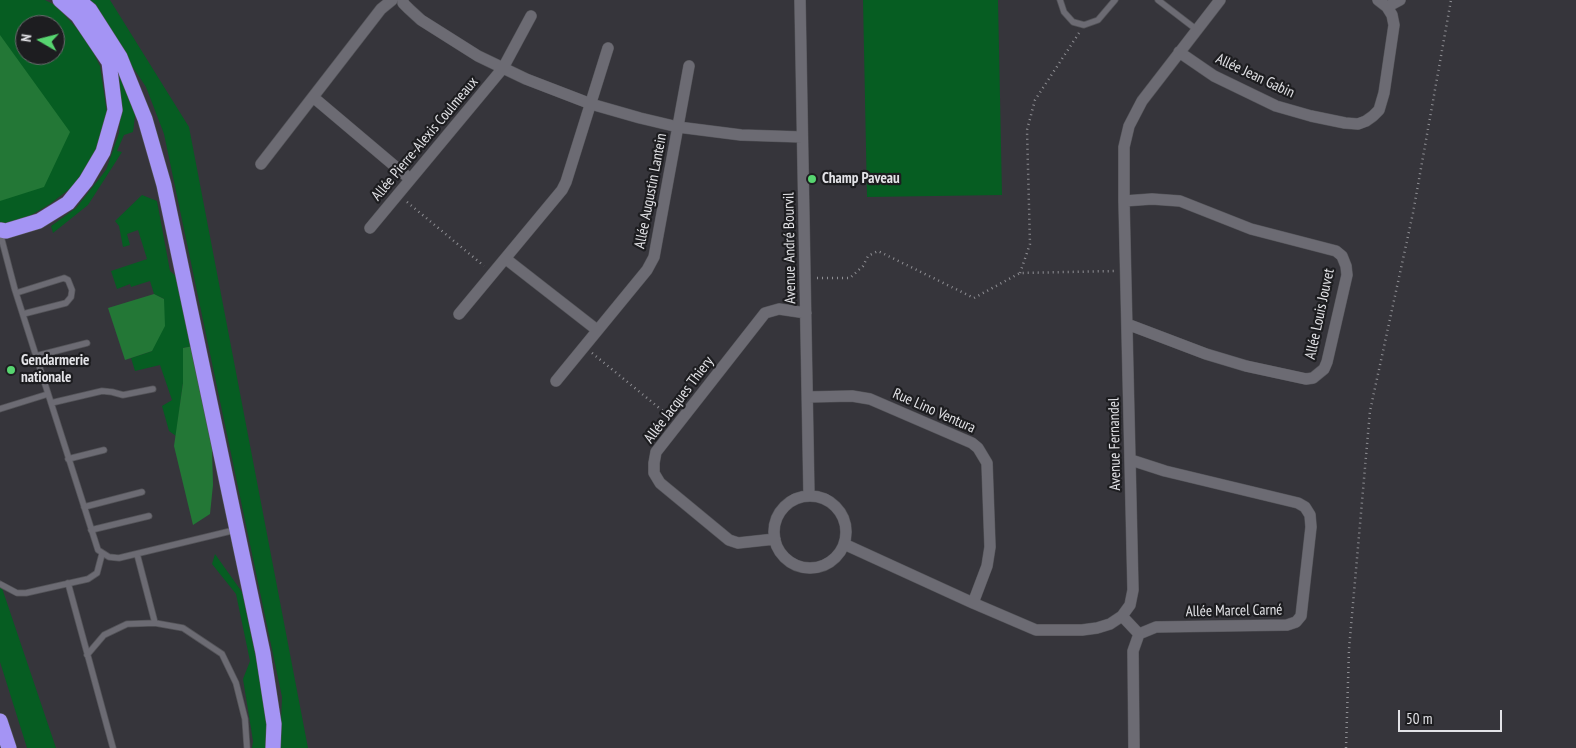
<!DOCTYPE html>
<html>
<head>
<meta charset="utf-8">
<style>
  body { margin:0 }
  #map { position:relative; width:1576px; height:748px; overflow:hidden; background:#36353b; font-family:"PT Sans Narrow",sans-serif }
  canvas { display:block }
  .north { position:absolute; left:15px; top:15px; width:50px; height:50px; box-sizing:border-box; background:#1d1d20; border:1px solid #6c6c70; border-radius:50%; rotate:278deg; font-size:14px; font-weight:700; line-height:20px; text-align:center; color:#e3e3e7 }
  .north::after { content:''; display:block; margin:auto; width:18px; height:22px; background:#57d570; clip-path:polygon(50% 0,100% 100%,50% 72%,0 100%) }
  .scale { position:absolute; left:1398px; top:710px; width:104px; height:22px; box-sizing:border-box; border:2px solid #e3e3e7; border-top:0; padding-left:6px; font-size:15px; line-height:18px; white-space:nowrap; color:#e3e3e7; -webkit-text-stroke:4px #1d1d20; paint-order:stroke }
</style>
</head>
<body>
<div id="map">
<canvas width="1576" height="748"></canvas>
<div class="north">N</div>
<div class="scale">50 m</div>
</div>
<script>
const g = document.querySelector('canvas').getContext('2d');
g.lineJoin = 'round';
function paint(path, color) { g.fillStyle = color; g.fill(path, 'evenodd'); }
const poly = rows => new Path2D(rows.map(r => 'M' + r).join(''));
function trace(path, color, width, dash) { g.strokeStyle = color; g.lineWidth = width; g.lineCap = dash ? 'butt' : 'round'; g.setLineDash(dash || []); g.stroke(path); }
function label(font, color, halo, rows, align = 'center') {
  g.font = font + ' "PT Sans Narrow",sans-serif'; g.lineWidth = 4.5; g.setLineDash([]); g.textBaseline = 'middle'; g.strokeStyle = halo; g.fillStyle = color; for (const [text, x, y, turn = 0] of rows) {
    g.save(); g.translate(x, y); g.rotate((+turn || 0) * Math.PI / 180); g.textAlign = isNaN(turn) ? turn : align; if (halo) g.strokeText(text, 0, 0); g.fillText(text, 0, 0); g.restore();
  }
}
paint(poly([
  [0,0,45,0,55,5,72,23,88,42,100,66,107,113,103,136,88,165,72,187,50,204,28,217,7,224,0,223],
  [25,25,55,25,55,55,25,55],
  [88,0,110,0,189,127,308,748,280,748,282,697,164,134,146,87],
  [863,0,998,0,1002,195,867,197],
  [119,70,136,108,133,132,124,135,117,151,122,152,88,205,53,233,51,226,76,208,106,170,119,133,121,110],
  [142,195,157,201,170,271,179,279,193,346,183,348,183,383,176,436,169,431,162,406,172,400,160,365,135,371,131,358,152,351,164,299,154,294,150,281,131,287,130,284,117,289,111,271,147,259,138,230,127,234,130,245,123,247,119,226,115,221],
  [215,554,242,592,265,701,268,740,267,748,252,748,253,741,243,679,250,661,236,594,212,564],
  [0,587,2,588,56,748,27,748,0,662]
]), '#065d22');
paint(poly([
  [0,35,70,132,44,187,0,201],
  [154,294,164,299,165,326,152,351,125,360,108,308],
  [193,346,212,448,213,485,210,514,193,525,174,446,183,383,183,348]
]), '#237736');
const service = poly([
  [1060,0,1064,12,1073,22,1084,25,1098,20,1115,0],
  [1158,0,1197,30],
  [0,233,15,290,98,550,109,557,119,558,235,530],
  [16,293,64,278,68,280,72,290,71,297,66,303,23,314],
  [36,356,87,343],
  [51,403,102,391,112,392,123,395,153,389],
  [0,409,48,394],
  [68,459,104,450],
  [84,507,142,492],
  [91,530,149,516],
  [137,554,155,623],
  [68,583,113,748],
  [0,584,17,593,26,593,88,579,97,573,102,554],
  [87,655,104,635,127,624,155,623,183,628,222,654,236,683,245,719,247,748]
]);
const minor = poly([
  [403,0,403,3,409,9,421,20,478,56,526,79,591,104,640,118,678,127,741,135,802,137],
  [800,0,809,495],
  [1387,7,1400,0],
  [1179,52,1214,76,1276,106,1311,116,1345,123,1358,124,1366,121,1373,116,1379,110,1384,93,1394,25,1392,15,1387,7,1378,0],
  [313,97,410,179],
  [261,164,381,9,392,0],
  [1124,201,1152,199,1180,201,1251,229,1336,251,1342,256,1346,266,1347,275,1327,362,1324,369,1313,378,1306,379,1246,366,1206,354,1127,324],
  [370,228,503,68,531,16],
  [506,259,597,330],
  [459,314,562,190,566,182,608,48],
  [556,381,647,270,654,257,689,66],
  [808,397,852,396,870,399,972,443,978,448,987,463,990,547,987,566,973,603],
  [1131,460,1165,471,1298,503,1305,507,1310,515,1311,527,1301,616,1296,622,1287,625,1156,627,1139,634],
  '774 532a36 36 0 1 1 72 0a36 36 0 1 1-72 0Z',
  [775,539,738,543,729,540,660,483,654,473,654,463,656,452,765,313,779,309,806,313],
  [844,544,973,603,1036,630,1082,630,1097,628,1110,624,1122,616,1130,605,1133,590,1124,201,1124,147,1129,126,1142,101,1220,0],
  [1122,616,1139,634],
  [1134,748,1133,651,1139,634]
]);
const motorway = poly([
  [78,0,90,10,120,57,145,119,164,185,263,653,274,724,273,748],
  [0,230,6,231,39,221,68,203,86,181,103,152,115,110,109,62,78,16,60,0],
  [0,721,9,748]
]);
trace(service, '#545459', 7);
trace(minor, '#545459', 12);
trace(motorway, '#545459', 16);
trace(poly([
  [407,202,484,266],
  [1020,273,1030,244,1027,130,1035,100,1079,33],
  [817,278,850,278,863,266,868,256,878,251,974,298,1020,273,1115,271],
  [592,353,669,416],
  [1346,748,1349,649,1370,411,1413,213,1451,0]
]), '#8f8f94', 2.5, [1, 4]);
trace(service, '#6c6b73', 5.5);
trace(minor, '#6c6b73', 11);
trace(motorway, '#a494f4', 15);
for (const [x, y, r, color] of [
  [812,179,5,"#57d570"],
  [11,370,5,"#57d570"]
]) { const dot = new Path2D(); dot.arc(x, y, r, 0, 2 * Math.PI); g.fillStyle = color; g.fill(dot); trace(dot, '#1d1d20', 2); }
label('15px', '#e3e3e7', '#1d1d20', [
  ["Allée Jean Gabin",1255,76,25],
  ["Allée Pierre-Alexis Coulmeaux",425,139,-50],
  ["Allée Augustin Lantein",651,191,-79],
  ["Avenue André Bourvil",790,248,-91],
  ["Allée Louis Jouvet",1320,314,-78],
  ["Allée Jacques Thiery",679,400,-53],
  ["Rue Lino Ventura",934,411,24],
  ["Avenue Fernandel",1115,444,-91],
  ["Allée Marcel Carné",1234,611,-1]
]);
label('bold 15px', '#e3e3e7', '#1d1d20', [
  ["Champ Paveau",822,179],
  ["Gendarmerie",21,361],
  ["nationale",21,378]
], 'left');
</script>
</body>
</html>
